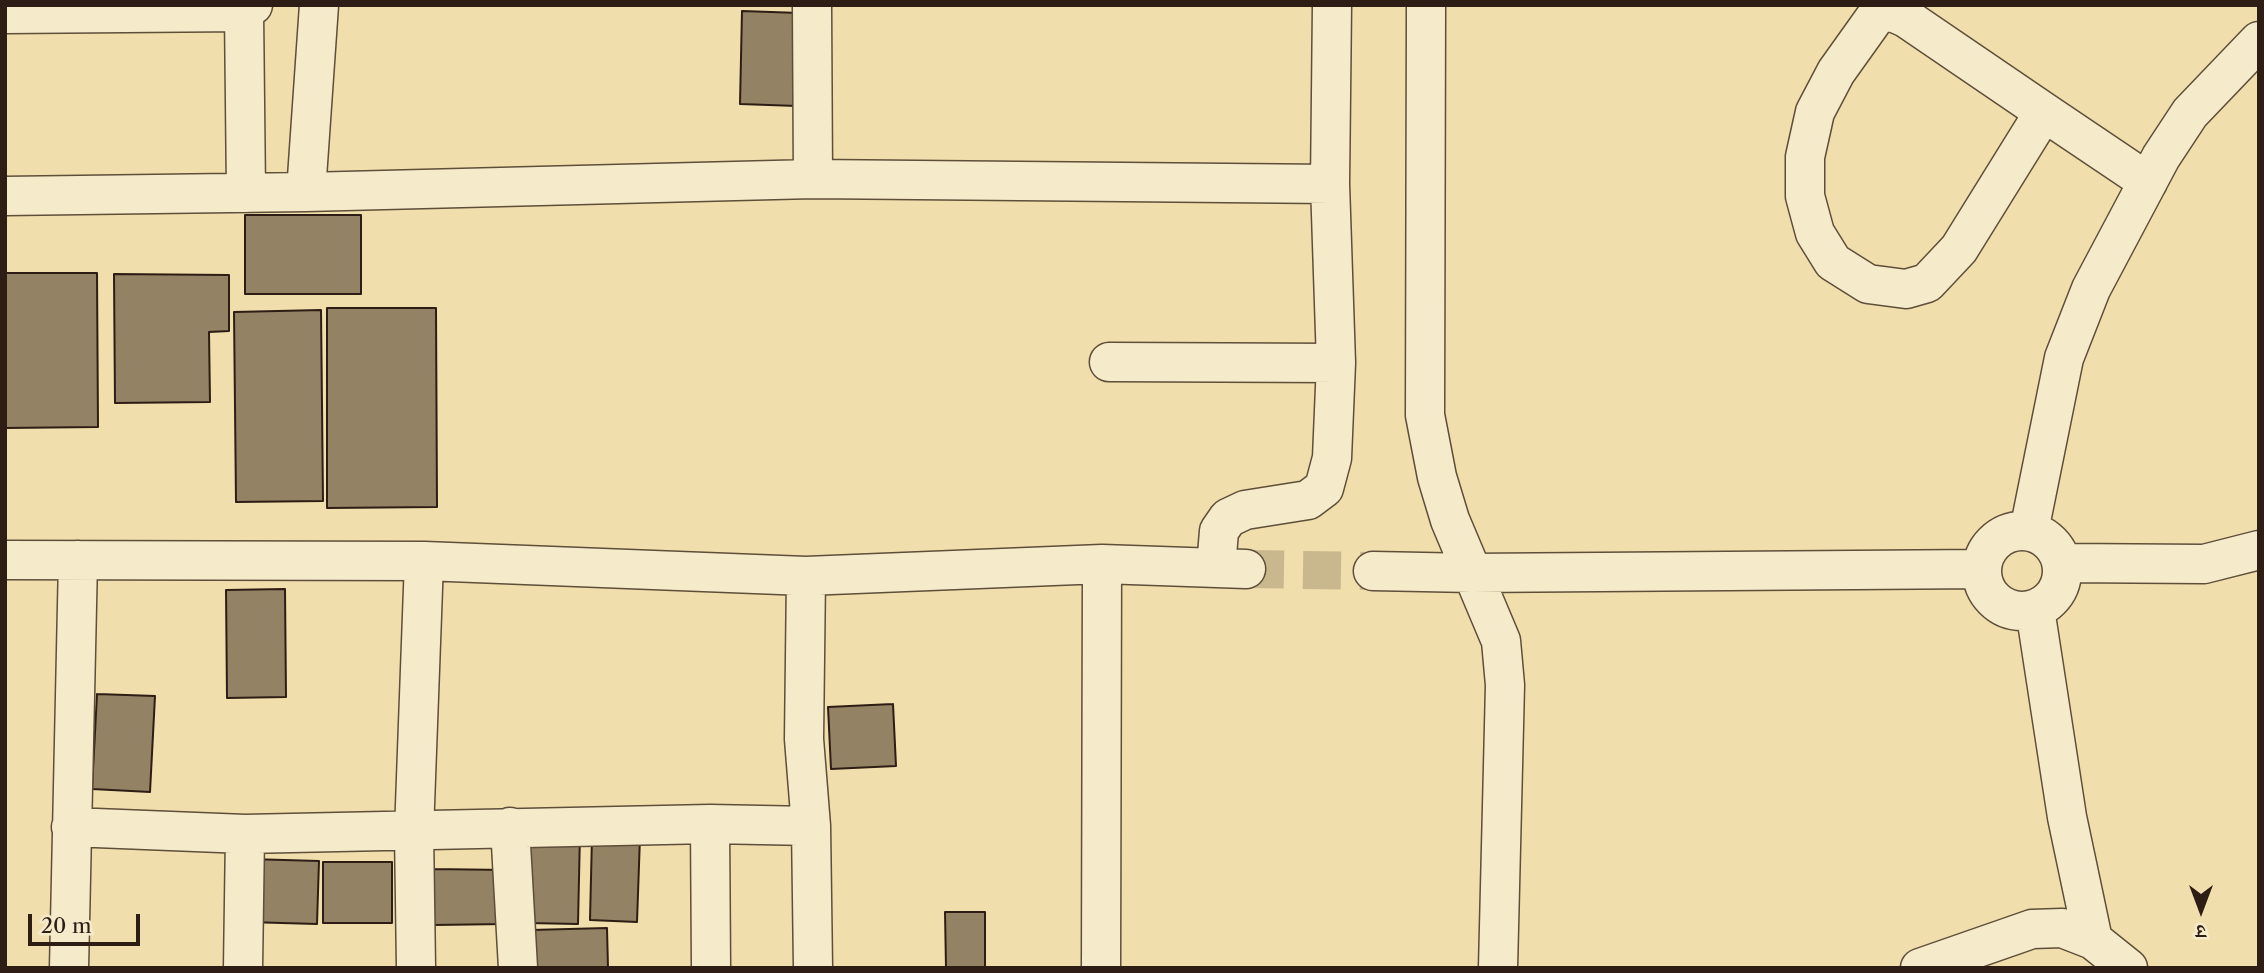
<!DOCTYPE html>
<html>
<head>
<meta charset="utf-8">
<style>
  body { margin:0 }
  #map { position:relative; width:2264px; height:973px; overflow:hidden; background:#f0dfac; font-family:"Libre Caslon Text","Noto Serif Devanagari",serif }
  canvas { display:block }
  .frame { position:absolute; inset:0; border:7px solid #2e1d14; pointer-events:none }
  .north { position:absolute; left:2166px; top:875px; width:70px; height:70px; -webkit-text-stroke:5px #f5eac9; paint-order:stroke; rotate:180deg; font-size:19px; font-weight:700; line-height:28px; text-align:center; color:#2e1d14 }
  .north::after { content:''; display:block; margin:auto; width:24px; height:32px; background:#2e1d14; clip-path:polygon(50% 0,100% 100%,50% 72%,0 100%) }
  .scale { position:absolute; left:28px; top:914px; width:112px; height:32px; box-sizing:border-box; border:4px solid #2e1d14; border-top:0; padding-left:9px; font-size:21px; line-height:24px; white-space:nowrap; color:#2e1d14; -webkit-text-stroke:5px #f5eac9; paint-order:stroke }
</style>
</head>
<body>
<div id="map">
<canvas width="2264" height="973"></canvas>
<div class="frame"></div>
<div class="north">उ</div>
<div class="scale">20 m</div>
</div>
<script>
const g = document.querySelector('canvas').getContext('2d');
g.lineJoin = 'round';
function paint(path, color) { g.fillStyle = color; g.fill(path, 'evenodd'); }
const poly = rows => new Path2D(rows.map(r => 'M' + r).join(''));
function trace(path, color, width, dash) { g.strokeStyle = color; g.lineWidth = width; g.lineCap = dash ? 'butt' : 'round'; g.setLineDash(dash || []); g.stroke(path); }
const building = poly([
  [742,11,800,13,797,106,740,104,742,11],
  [245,215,361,215,361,294,245,294,245,215],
  [5,273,97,273,98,427,5,428,5,273],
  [114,274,229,275,229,331,209,332,210,402,115,403,114,274],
  [327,308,436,308,437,507,327,508,327,308],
  [321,310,323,501,236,502,234,312,321,310],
  [285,589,286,697,227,698,226,590,285,589],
  [97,694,155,696,150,792,92,789,97,694],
  [893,704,896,766,831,769,828,707,893,704],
  [529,832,580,833,578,924,527,923,529,832],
  [592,836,640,837,637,922,590,920,592,836],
  [249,859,319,861,317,924,247,922,249,859],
  [323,862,392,862,392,923,323,923,323,862],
  [431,869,507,870,506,924,433,925,431,869],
  [945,912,985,912,985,968,946,968,945,912],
  [607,928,608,968,532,968,531,930,607,928]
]);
paint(building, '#938263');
trace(building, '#2e1d14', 2);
trace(poly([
  [1246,569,1373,571]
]), '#c9b88e', 38, [38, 19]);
const minor = poly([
  [812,5,813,179],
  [1426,5,1425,415,1437,477,1450,520,1501,641,1505,685,1498,968],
  [244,12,246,193],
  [5,14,244,12,253,5],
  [2044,112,1959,249,1927,283,1906,289,1868,284,1833,262,1815,233,1805,196,1805,157,1815,112,1836,72,1876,16,1890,11,1906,18,2044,112,2148,182],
  [306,192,319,5],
  [5,196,306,192,813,179,1330,184],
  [1109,362,1336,363],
  '1982 571a40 40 0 1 1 80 0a40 40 0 1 1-80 0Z',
  [2029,531,2064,358,2091,289,2161,157,2190,113,2259,41],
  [5,560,424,561,806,576,1102,564,1246,569],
  [2063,563,2204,564,2259,550],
  [1216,568,1219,531,1228,518,1245,510,1308,500,1324,488,1332,458,1336,363,1330,184,1332,5],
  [1373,571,1472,573,1982,569],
  [806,576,804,739,811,826,813,968],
  [2035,609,2067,817,2093,940],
  [710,824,711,968],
  [71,827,245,834,710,824,811,826],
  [510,827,518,968],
  [69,968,78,560],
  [243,968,245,834],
  [416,968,414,832,424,561],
  [1101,968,1102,564],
  [1920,968,2032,929,2062,928,2093,940,2128,968]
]);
trace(minor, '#5e4e3a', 41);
trace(minor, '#f5eac9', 38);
</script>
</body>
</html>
